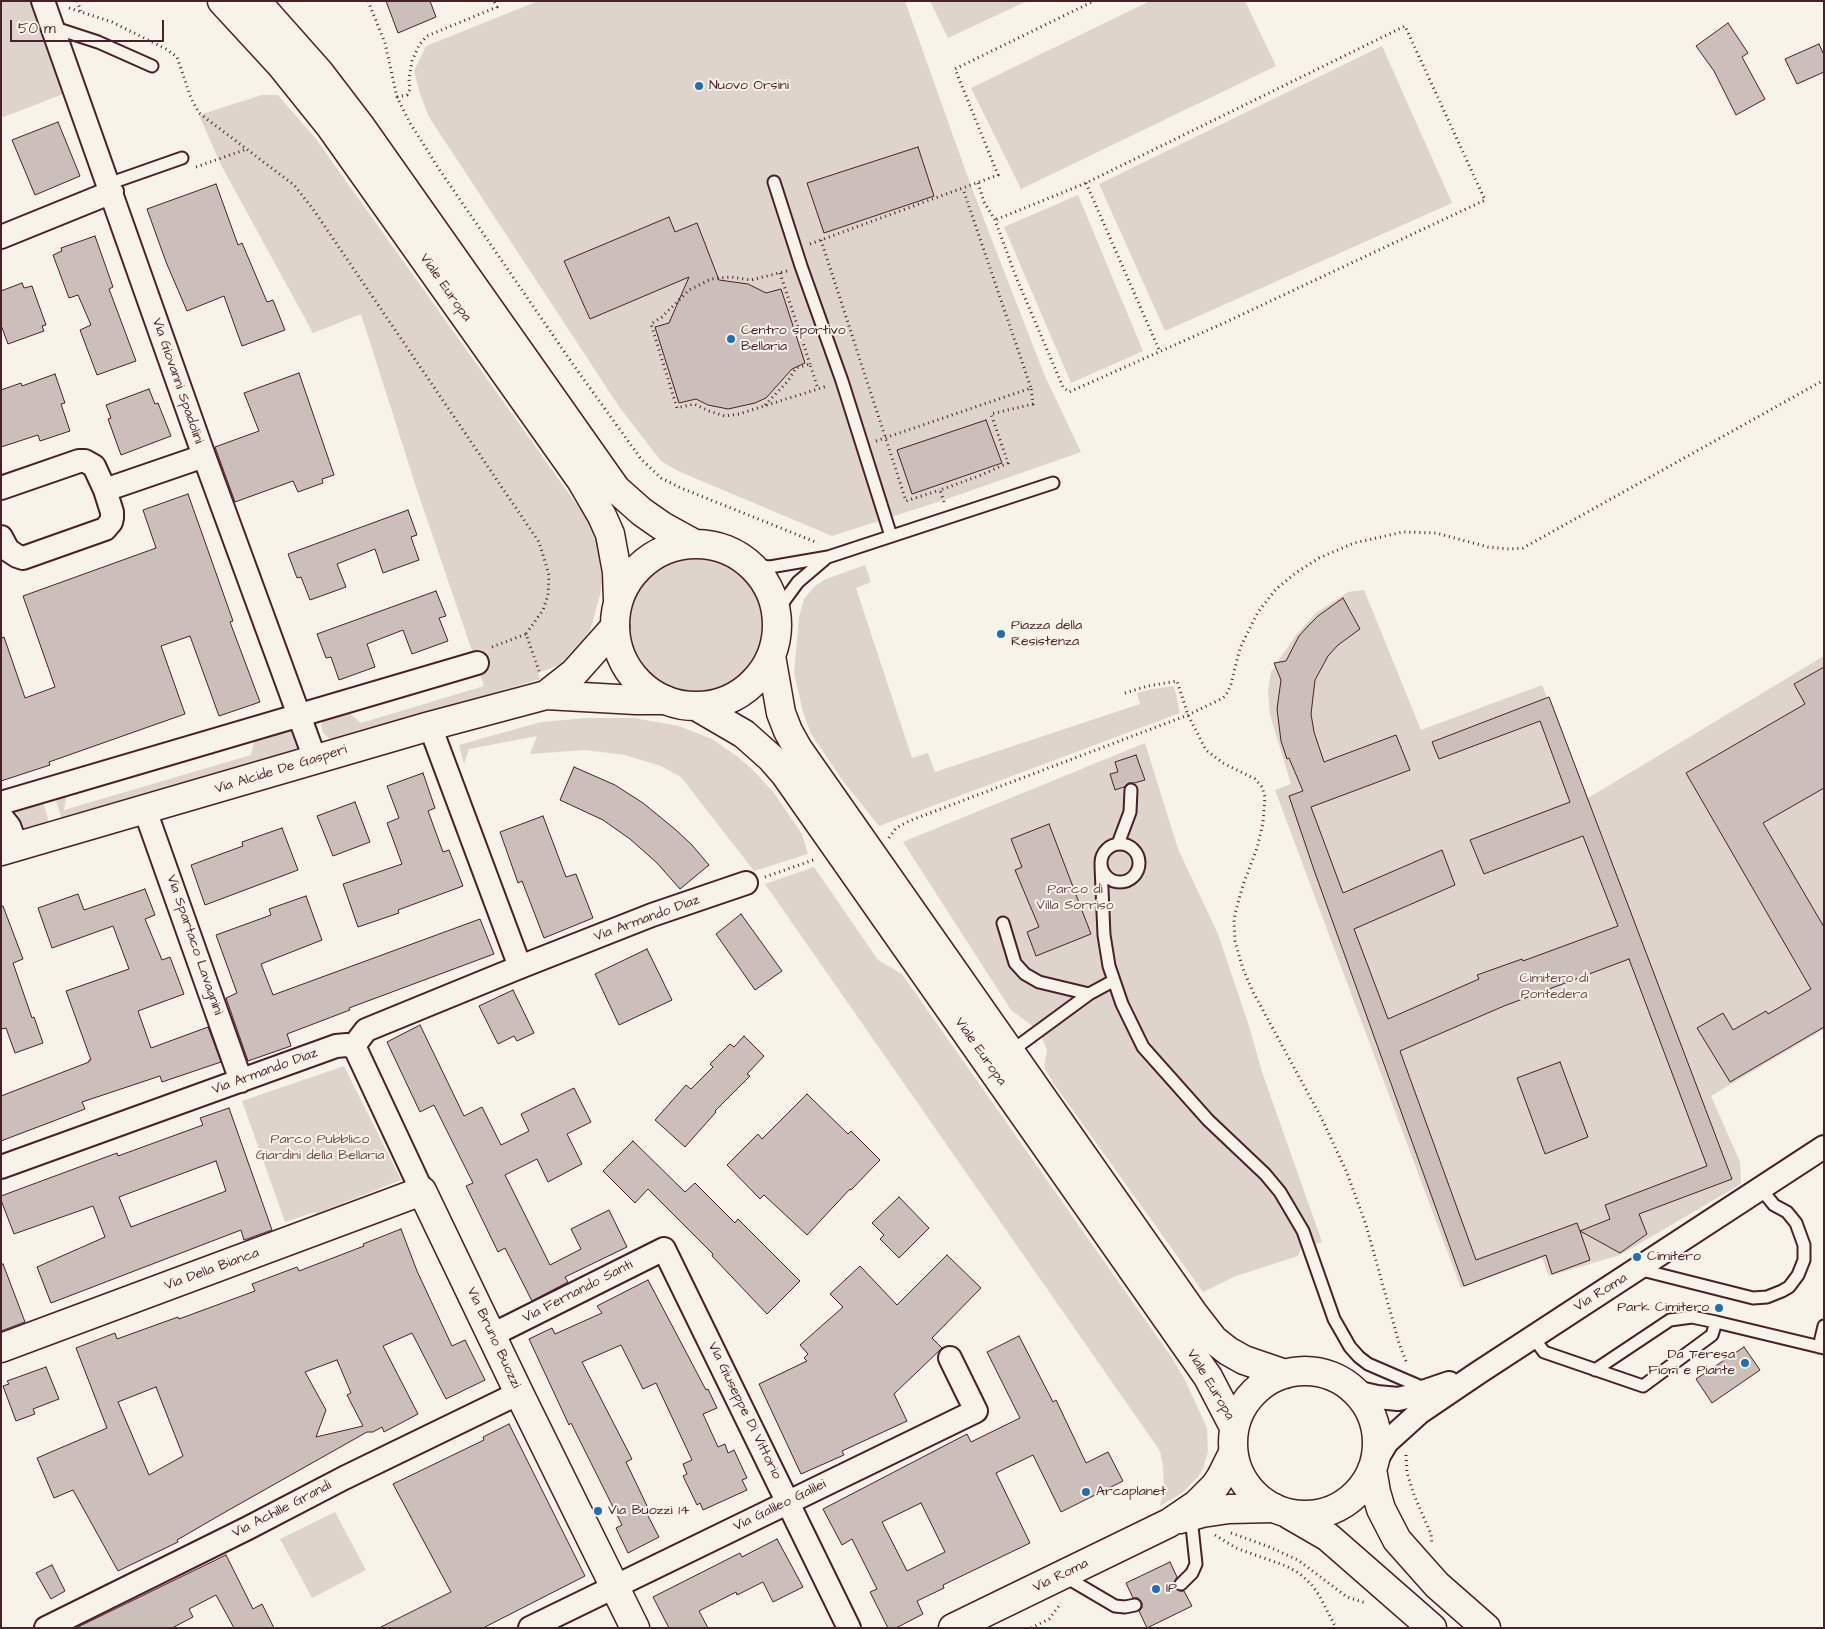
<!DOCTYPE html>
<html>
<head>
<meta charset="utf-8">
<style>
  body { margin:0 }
  #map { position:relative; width:1825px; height:1629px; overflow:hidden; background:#f7f3e8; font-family:"Architects Daughter",sans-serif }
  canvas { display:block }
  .frame { position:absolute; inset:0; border:2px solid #4a1f2b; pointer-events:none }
  .scale { position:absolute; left:10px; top:20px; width:154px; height:22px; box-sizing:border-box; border:2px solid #4a1f2b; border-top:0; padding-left:6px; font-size:15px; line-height:18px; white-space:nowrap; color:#4a1f2b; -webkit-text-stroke:4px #f7f3e8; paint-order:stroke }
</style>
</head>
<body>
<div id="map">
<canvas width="1825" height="1629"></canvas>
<div class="frame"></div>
<div class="scale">50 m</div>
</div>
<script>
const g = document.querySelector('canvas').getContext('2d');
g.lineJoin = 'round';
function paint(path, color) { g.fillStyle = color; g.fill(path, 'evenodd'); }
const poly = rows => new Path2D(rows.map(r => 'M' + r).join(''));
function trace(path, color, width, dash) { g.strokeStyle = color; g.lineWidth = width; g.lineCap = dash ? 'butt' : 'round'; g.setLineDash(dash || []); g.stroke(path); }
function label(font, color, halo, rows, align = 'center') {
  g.font = font + ' "Architects Daughter",sans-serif'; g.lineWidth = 4; g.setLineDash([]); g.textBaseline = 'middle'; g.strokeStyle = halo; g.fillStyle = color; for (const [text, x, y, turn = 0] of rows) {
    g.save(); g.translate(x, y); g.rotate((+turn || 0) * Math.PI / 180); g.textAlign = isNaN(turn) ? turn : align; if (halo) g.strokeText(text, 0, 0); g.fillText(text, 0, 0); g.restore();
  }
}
paint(poly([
  [1,1,34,1,63,94,1,118],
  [538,1,905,1,971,186,1044,374,1081,452,944,500,832,536,678,471,661,461,620,408,429,117,420,94,414,71,426,46],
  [930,1,1027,1,948,38],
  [1150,1,1245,1,1276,66,1021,189,971,88],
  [1382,46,1452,203,1165,331,1099,184],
  [262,95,278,95,316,139,582,512,591,527,597,543,599,559,602,580,600,595,590,631,580,645,559,665,538,673,540,679,337,740,330,739,323,733,321,725,324,719,348,712,361,723,484,686,416,487,361,314,313,333,221,165,199,115],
  [1078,195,1143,351,1071,383,1004,227],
  '626 626a69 69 0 1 1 138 0a69 69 0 1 1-138 0Z',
  [865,565,871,582,856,588,912,758,928,753,935,772,1140,704,1137,693,1152,689,1174,686,1180,713,879,826,843,781,811,734,803,712,794,673,799,617,804,599,814,587,824,580],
  [1364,590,1421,730,1542,685,1588,798,1824,656,1824,1029,1711,1096,1740,1162,1741,1184,1620,1255,1549,1276,1542,1258,1461,1288,1275,790,1291,784,1270,715,1268,691,1271,672,1296,635,1316,613,1348,592],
  [587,718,634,718,679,726,712,739,738,757,754,771,774,793,802,834,808,854,754,871,681,777,661,766,625,755,585,750,530,754,537,736,469,749,464,764,459,745,541,722],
  [291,726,298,751,62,820,55,797,67,793,64,810,251,755,255,737],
  [1145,743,1178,849,1218,934,1249,1026,1262,1072,1322,1242,1301,1248,1298,1256,1236,1276,1203,1292,1054,1084,1044,1067,1047,1050,1039,1031,1011,1010,903,842],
  [43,801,49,823,26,831,15,810],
  [814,867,878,960,902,974,1172,1358,1185,1380,1207,1428,1208,1451,1203,1469,1198,1477,1182,1493,1170,1500,1160,1506,1164,1487,1163,1466,1160,1451,765,884],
  [344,1066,401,1180,316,1214,315,1212,285,1222,242,1101],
  [335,1512,366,1570,312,1598,280,1539]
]), '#ded4cc');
const building = poly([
  [386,1,430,1,436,17,398,33,386,1],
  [1728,23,1748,53,1742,57,1765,99,1736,115,1714,71,1696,46,1728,23],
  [1819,44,1824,55,1824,72,1797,84,1785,59,1819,44],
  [58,122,80,176,35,195,12,140,58,122],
  [918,147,934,196,824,233,807,183,918,147],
  [216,184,238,245,242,243,267,302,273,300,285,330,242,346,224,296,187,311,166,262,147,209,216,184],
  [669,217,675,232,697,223,719,280,748,284,766,293,781,289,805,363,792,369,766,398,755,403,728,409,708,405,696,399,679,403,655,327,669,323,689,277,590,319,564,261,669,217],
  [95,236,113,287,109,289,136,361,97,375,80,330,91,325,78,295,69,298,53,255,62,251,61,248,95,236],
  [22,283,24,288,32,286,46,325,42,326,44,331,8,344,1,325,1,291,22,283],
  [299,373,334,475,322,479,323,483,298,492,293,481,235,502,215,447,259,431,244,393,299,373],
  [55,374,65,403,61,404,70,431,40,441,38,435,1,447,1,390,21,383,22,386,55,374],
  [149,389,155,404,158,403,171,436,121,455,108,419,111,418,106,405,149,389],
  [986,420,1002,463,912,494,897,450,986,420],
  [188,494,233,621,230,622,260,702,219,716,190,636,161,646,185,714,49,762,50,765,1,781,1,638,4,637,25,698,55,687,23,596,156,548,143,510,188,494],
  [408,510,417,535,411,537,419,560,383,573,375,549,337,564,346,587,310,600,301,577,297,578,288,554,408,510],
  [436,591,446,616,439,618,448,641,412,654,403,630,372,642,367,644,375,667,339,680,331,657,326,658,317,634,436,591],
  [1343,598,1360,629,1338,645,1328,656,1315,680,1311,714,1314,732,1324,762,1396,735,1410,770,1311,807,1343,893,1442,850,1455,885,1354,929,1388,1019,1479,979,1477,975,1522,959,1523,961,1618,926,1583,836,1484,874,1470,840,1570,802,1540,721,1439,759,1432,742,1549,697,1732,1179,1639,1214,1647,1234,1620,1253,1580,1231,1590,1260,1552,1274,1546,1255,1464,1286,1314,870,1289,796,1303,791,1289,758,1287,759,1281,741,1277,709,1281,680,1274,663,1286,661,1299,636,1309,625,1318,616,1343,598],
  [1629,959,1707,1166,1605,1205,1610,1219,1580,1231,1577,1223,1476,1260,1400,1051,1504,1006,1629,959],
  [1824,667,1824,788,1763,823,1824,927,1824,1027,1730,1082,1697,1028,1723,1013,1733,1030,1766,1011,1768,1014,1811,989,1686,773,1805,704,1794,684,1824,667],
  [1136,755,1145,780,1134,783,1128,783,1124,787,1115,790,1110,774,1118,772,1115,762,1136,755],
  [574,767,615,785,643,803,676,830,692,845,709,865,680,889,657,863,630,839,603,820,560,800,574,767],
  [423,773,435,808,428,811,443,852,449,850,463,886,398,910,399,913,358,927,343,884,402,864,387,823,399,818,387,786,423,773],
  [355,802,370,842,333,856,317,816,355,802],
  [543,816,566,877,576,874,593,918,544,938,522,881,518,883,500,832,543,816],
  [1049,824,1091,934,1036,956,1027,932,1039,927,1015,870,1022,867,1011,839,1049,824],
  [282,828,298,870,205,905,191,865,243,846,242,842,282,828],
  [145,889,155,915,145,919,162,960,170,957,184,994,138,1011,151,1048,208,1027,221,1062,162,1082,160,1076,82,1102,85,1109,1,1141,1,1096,89,1062,89,1060,91,1060,66,991,129,969,113,926,52,948,38,908,78,894,84,910,145,889],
  [306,896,322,940,261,964,273,995,480,919,494,954,349,1008,350,1010,287,1034,291,1046,248,1061,226,998,237,993,216,935,271,915,269,909,306,896],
  [1,906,3,906,23,959,13,963,32,1018,34,1017,43,1043,15,1053,6,1028,1,1029,1,906],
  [741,914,782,971,755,990,716,934,741,914],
  [647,949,672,1000,619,1025,595,974,647,949],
  [513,990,534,1033,517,1041,514,1036,498,1044,479,1006,513,990],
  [420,1025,464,1116,482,1107,501,1145,529,1131,521,1114,574,1088,591,1122,567,1134,582,1164,548,1182,537,1159,505,1175,550,1265,581,1249,571,1229,609,1210,627,1247,565,1277,568,1282,532,1301,505,1248,498,1252,466,1186,473,1183,434,1105,420,1112,387,1042,420,1025],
  [744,1036,764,1056,747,1074,750,1076,715,1111,716,1112,685,1147,655,1120,686,1085,691,1089,713,1067,710,1064,730,1044,734,1047,744,1036],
  [1560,1062,1588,1137,1545,1154,1517,1078,1560,1062],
  [807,1094,848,1134,851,1131,880,1160,851,1190,850,1189,807,1235,764,1195,760,1199,727,1165,758,1134,762,1139,807,1094],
  [229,1108,272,1230,244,1240,241,1230,51,1303,37,1267,105,1237,93,1206,14,1234,1,1200,1,1196,117,1153,118,1156,203,1125,200,1118,229,1108],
  [216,1161,226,1191,131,1227,119,1197,216,1161],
  [633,1141,685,1192,695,1183,735,1223,738,1219,800,1281,767,1314,712,1256,713,1254,648,1189,635,1203,603,1171,633,1141],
  [899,1197,929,1228,899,1258,880,1239,884,1235,872,1223,899,1197],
  [401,1229,417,1271,452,1346,465,1340,485,1380,446,1399,412,1333,383,1346,418,1414,384,1432,382,1427,373,1432,367,1432,227,1511,177,1540,178,1542,118,1571,73,1490,54,1498,37,1458,107,1428,76,1348,115,1333,117,1339,178,1317,179,1319,255,1291,252,1284,297,1267,299,1271,364,1246,363,1244,401,1229],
  [337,1360,351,1393,347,1395,363,1426,316,1437,326,1410,305,1372,337,1360],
  [156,1387,183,1456,149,1475,118,1402,156,1387],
  [947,1255,981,1288,932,1338,942,1348,894,1394,907,1421,842,1451,844,1455,801,1474,759,1384,807,1361,804,1358,808,1354,800,1345,843,1307,830,1294,860,1266,897,1305,947,1255],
  [3,1264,25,1322,1,1331,1,1265,3,1264],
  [648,1280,706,1390,708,1389,717,1408,703,1414,718,1447,725,1444,728,1453,734,1450,747,1478,742,1480,747,1490,703,1510,700,1503,697,1505,683,1476,687,1474,683,1464,692,1460,656,1383,643,1389,621,1345,582,1362,632,1459,626,1462,649,1510,646,1512,659,1537,628,1553,616,1528,622,1525,571,1423,569,1425,529,1339,552,1328,555,1334,602,1313,597,1306,648,1280],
  [1019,1336,1053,1402,1056,1400,1086,1463,1108,1452,1123,1481,1061,1512,1033,1455,996,1473,1030,1543,943,1585,944,1588,917,1601,923,1614,896,1628,888,1628,870,1592,877,1589,852,1539,842,1545,823,1509,967,1434,971,1442,1020,1418,987,1352,1019,1336],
  [921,1503,945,1552,907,1571,882,1522,921,1503],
  [1744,1347,1760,1370,1712,1403,1696,1379,1744,1347],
  [46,1367,59,1399,33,1409,35,1414,16,1421,3,1386,9,1384,7,1381,46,1367],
  [509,1424,585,1576,483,1628,379,1628,451,1592,393,1484,484,1440,483,1437,509,1424],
  [777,1539,803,1587,773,1602,763,1582,737,1595,736,1592,699,1611,708,1628,669,1628,653,1597,740,1553,742,1557,777,1539],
  [226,1555,253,1609,262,1604,274,1628,234,1628,216,1595,189,1609,193,1617,172,1628,76,1628,226,1555],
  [1170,1562,1177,1577,1174,1582,1174,1586,1179,1591,1184,1591,1192,1606,1147,1628,1139,1611,1142,1608,1142,1603,1138,1598,1133,1598,1126,1583,1170,1562],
  [52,1565,65,1591,51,1599,36,1573,52,1565]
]);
paint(building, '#ccbfb9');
trace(building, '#4a1f2b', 1);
const lane = poly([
  [52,27,98,42,152,66],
  [774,182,801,266,842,381,891,536],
  [108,184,182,158],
  [751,565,770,567,828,557,1053,483],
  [776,612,798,582,825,559],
  '1101 863a19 19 0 1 1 38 0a19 19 0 1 1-38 0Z',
  [1118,844,1130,812,1131,790],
  [1101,866,1104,935,1109,966,1122,1004,1143,1047,1208,1120,1265,1174,1280,1192,1303,1231,1334,1319,1350,1347,1359,1357,1368,1364,1426,1389],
  [1003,923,1015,963,1025,974,1039,982,1089,994],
  [1010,1052,1089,994,1113,981],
  [1638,1269,1753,1298,1767,1297,1782,1291,1789,1287,1798,1275,1804,1260,1804,1245,1796,1223,1787,1212,1774,1205,1761,1189],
  [1533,1337,1544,1352,1643,1386,1712,1335,1716,1322,1824,1348],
  [1819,1347,1824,1326],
  [1595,1370,1670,1320,1692,1317,1716,1322],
  [1064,1576,1115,1606,1125,1607,1135,1605],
  [1181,1584,1192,1573,1196,1564,1191,1517]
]);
const street = poly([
  [43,1,204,456,315,759],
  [1,237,112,192],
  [1,488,79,461,85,461,94,466,105,490],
  [1,537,8,550,17,556,23,558,105,529,111,522,112,518,112,512,105,490,204,456],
  [430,726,520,967],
  [1,803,477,663],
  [145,810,241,1081],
  [1,816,9,826,17,847],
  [353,1047,366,1030,520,967,652,915,746,883],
  [353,1047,356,1050,422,1191],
  [1,1167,336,1046,347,1045,353,1047],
  [492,1335,664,1249,849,1628],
  [1355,1392,1377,1397,1398,1399,1411,1396,1449,1383],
  [1375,1462,1387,1442,1419,1413,1478,1373,1824,1147],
  [46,1628,248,1528,344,1478,519,1393],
  [530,1628,976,1411,950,1358]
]);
const secondary = poly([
  [546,695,574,673,615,627],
  [1,851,430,726,546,695,636,700,665,700],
  [1,1348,422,1191,519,1393,635,1628],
  [1180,1519,1202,1513,1229,1509,1274,1508],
  [953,1628,1169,1523,1197,1504,1215,1486,1221,1477,1233,1453]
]);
const primary = poly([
  [222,1,281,65,330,126,581,480,602,516,610,534,617,572,618,601],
  [256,1,319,72,361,127,616,489,642,512,662,526,693,543],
  '615 625a81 81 0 1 1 162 0a81 81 0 1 1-162 0Z',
  [771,656,781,713,788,731,798,749,1193,1313,1214,1340,1228,1351,1244,1360,1285,1374],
  [696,706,744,734,771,758,785,774,1208,1377,1234,1427],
  '1233 1443a72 72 0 1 1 144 0a72 72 0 1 1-144 0Z',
  [1372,1469,1376,1492,1381,1509,1397,1540,1437,1585,1486,1628],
  [1290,1515,1328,1537,1432,1628]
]);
trace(lane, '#4a1f2b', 15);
trace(street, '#4a1f2b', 26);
trace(secondary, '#4a1f2b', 31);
trace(primary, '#4a1f2b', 31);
trace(poly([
  [77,1,81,11],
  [368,1,385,43,397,97,410,123,439,169,572,363,641,459,661,478,681,488,818,543],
  [69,8,112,22,166,49,177,57,191,98,199,113,294,185,313,209,539,542,549,575,548,595,543,610,526,634,539,671],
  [397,97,407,95,410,89,409,79,412,61,419,45,427,36,497,7,494,1],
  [196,167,247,149],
  [978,183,984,202,995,220,1016,277,1063,387,1069,392,1224,323,1485,200,1405,26,1086,183,995,220],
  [1086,183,1160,352],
  [821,240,906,501,940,490],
  [810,244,998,175,955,69,1094,1],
  [787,271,751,280,731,277,711,279,689,290,662,317,651,324,677,408,694,404,709,411,725,416,739,414,827,386],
  [780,273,810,364],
  [765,405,788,381,796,368,810,364,818,389],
  [876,441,1031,388,963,189],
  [944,502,940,490,979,476,1008,463,991,414,1033,404,1031,388],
  [492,647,526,634],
  [1125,693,1148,686,1177,681,1188,715,1206,750,1223,763,1255,779,1262,787,1265,797,1263,823,1257,848,1243,885,1236,910,1234,920,1235,941,1243,969,1253,992,1322,1119,1347,1173,1366,1225,1399,1343,1407,1364],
  [889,838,896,828,909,821,1188,715,1223,698,1228,692,1231,684,1240,648,1258,612,1276,589,1297,572,1319,558,1354,543,1403,532,1436,533,1488,547,1509,549,1523,548,1824,380],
  [765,877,816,859],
  [1406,1455,1407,1473,1414,1495,1431,1534,1432,1544],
  [1231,1533,1267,1546,1298,1560,1347,1597,1366,1603],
  [1215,1535,1236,1548,1286,1566,1299,1573,1311,1584,1319,1595,1336,1628],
  [1031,1628,1049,1619,1061,1603]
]), '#4a1f2b', 3, [1, 4]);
trace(lane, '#f7f3e8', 11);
trace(street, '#f7f3e8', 22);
trace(secondary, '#f7f3e8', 28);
trace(primary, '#f7f3e8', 28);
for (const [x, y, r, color] of [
  [699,86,5,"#1f6fb2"],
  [731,339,5,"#1f6fb2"],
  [1001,634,5,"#1f6fb2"],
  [1637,1257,5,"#1f6fb2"],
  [1719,1308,5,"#1f6fb2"],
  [1745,1363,5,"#1f6fb2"],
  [1086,1492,5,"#1f6fb2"],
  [598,1511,5,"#1f6fb2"],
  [1156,1589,5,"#1f6fb2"]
]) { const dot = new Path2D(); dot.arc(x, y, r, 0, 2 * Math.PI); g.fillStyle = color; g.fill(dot); trace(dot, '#f7f3e8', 2); }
label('14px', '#4a1f2b', '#f7f3e8', [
  ["Nuovo Orsini",709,86],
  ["Centro sportivo",741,331],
  ["Bellaria",741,347],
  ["Piazza della",1011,626],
  ["Resistenza",1011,642],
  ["Cimitero",1647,1257],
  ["Park Cimitero",1709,1308,"right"],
  ["Da Teresa",1735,1355,"right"],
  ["Fiori e Piante",1735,1371,"right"],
  ["Arcaplanet",1096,1492],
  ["Via Buozzi 14",608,1511],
  ["IP",1166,1589]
], 'left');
label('14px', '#4a1f2b', '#f7f3e8', [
  ["Viale Europa",445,288,55],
  ["Via Giovanni Spadolini",177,381,71],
  ["Via Alcide De Gasperi",281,770,-17],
  ["Via Armando Diaz",647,919,-20],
  ["Via Spartaco Lavagnini",194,945,71],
  ["Viale Europa",980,1052,55],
  ["Via Armando Diaz",265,1072,-20],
  ["Via Della Bianca",212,1270,-20],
  ["Via Fernando Santi",578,1292,-27],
  ["Via Roma",1601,1293,-32],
  ["Via Bruno Buozzi",493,1338,65],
  ["Viale Europa",1210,1385,59],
  ["Via Giuseppe Di Vittorio",744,1411,64],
  ["Via Galileo Galilei",780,1506,-26],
  ["Via Achille Grandi",282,1510,-27],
  ["Via Roma",1061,1576,-26]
]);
label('14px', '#6f4c53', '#f7f3e8', [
  ["Parco di",1075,890],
  ["Villa Sorriso",1075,906],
  ["Cimitero di",1554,979],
  ["Pontedera",1554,995],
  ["Parco Pubblico",320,1140],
  ["Giardini della Bellaria",320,1156]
]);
</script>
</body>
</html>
